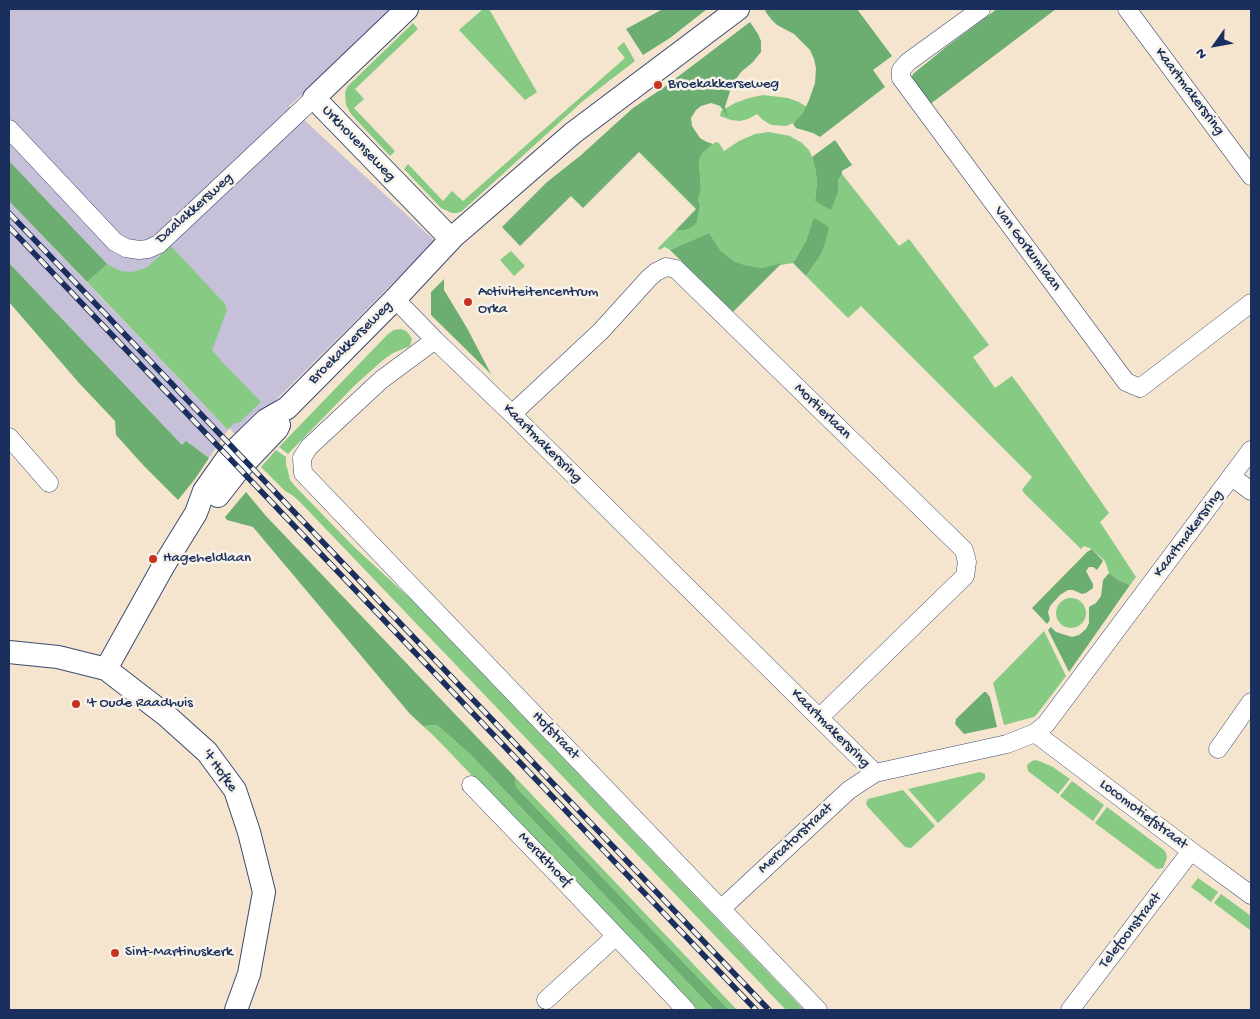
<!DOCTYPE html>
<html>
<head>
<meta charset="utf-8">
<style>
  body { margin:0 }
  #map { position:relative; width:1260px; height:1019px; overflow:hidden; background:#f5e5ce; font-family:"Gochi Hand",sans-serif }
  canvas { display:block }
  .frame { position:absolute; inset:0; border:10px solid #1b2f5e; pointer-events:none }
  .north { position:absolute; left:1190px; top:20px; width:50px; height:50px; -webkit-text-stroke:4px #f7f3e8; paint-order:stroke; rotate:238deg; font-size:14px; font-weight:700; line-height:20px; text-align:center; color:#1b2f5e }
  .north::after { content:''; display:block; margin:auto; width:18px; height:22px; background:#1b2f5e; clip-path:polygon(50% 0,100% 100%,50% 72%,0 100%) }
</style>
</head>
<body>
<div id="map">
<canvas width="1260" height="1019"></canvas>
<div class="frame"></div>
<div class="north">N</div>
</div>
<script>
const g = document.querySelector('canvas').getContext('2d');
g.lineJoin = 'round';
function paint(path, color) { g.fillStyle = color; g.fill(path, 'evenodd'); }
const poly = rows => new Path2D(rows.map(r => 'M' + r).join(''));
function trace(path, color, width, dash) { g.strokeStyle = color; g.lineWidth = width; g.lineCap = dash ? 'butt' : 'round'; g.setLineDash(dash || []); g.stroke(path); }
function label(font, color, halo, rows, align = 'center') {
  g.font = font + ' "Gochi Hand",sans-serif'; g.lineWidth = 5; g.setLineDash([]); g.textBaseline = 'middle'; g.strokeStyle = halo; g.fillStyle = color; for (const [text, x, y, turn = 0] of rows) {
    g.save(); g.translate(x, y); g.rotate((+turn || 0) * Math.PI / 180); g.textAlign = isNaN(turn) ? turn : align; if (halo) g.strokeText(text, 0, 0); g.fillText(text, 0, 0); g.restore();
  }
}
paint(poly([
  [9,9,400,9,289,106,435,241,238,438,122,304,9,190],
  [9,201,228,430,209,458,187,442,183,446,9,263]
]), '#c6c0d9');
paint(poly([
  [483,9,489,9,537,92,525,100,459,30],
  [413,23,418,29,355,89,364,99,354,108,395,151,390,156,351,114,346,105,345,93,347,87,352,82],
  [624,42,635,61,583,101,462,211,457,213,452,213,441,208,404,169,408,164,443,201,452,191,463,201,625,58,617,48],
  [763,95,788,98,799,102,808,108,796,122,786,126,771,125,763,120,757,114,748,119,740,121,731,120,720,116,721,111,735,103,749,98],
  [769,132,790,136,802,143,809,150,812,157,815,167,817,182,815,201,838,192,838,180,842,174,899,246,909,239,989,345,973,357,995,388,1012,376,1040,414,1109,513,1100,522,1136,577,1130,585,1118,580,1109,573,1105,561,1092,549,1084,546,1081,549,1025,494,1022,490,1032,477,861,306,848,318,806,276,818,259,813,219,806,241,793,263,762,268,745,265,734,261,721,251,709,233,670,250,665,247,659,250,658,248,675,231,686,230,697,222,700,205,698,199,701,190,699,160,701,153,716,142,719,143,724,151,739,141,755,134],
  [171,246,225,304,227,310,212,350,224,364,261,402,240,422,233,424,228,430,87,282,107,264,121,271,132,272,146,268],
  [511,251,525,266,514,276,500,260],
  [401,329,406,331,409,334,412,339,410,346,393,353,383,360,355,385,288,454,279,447,388,334,394,330],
  [276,450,286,457,286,466,287,467,290,480,294,485,353,546,413,601,804,1010,786,1010,300,502,292,495,285,491,261,467],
  '1056 613a15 15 0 1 1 30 0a15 15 0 1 1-30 0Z',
  [1044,631,1066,676,1037,714,1034,717,1004,725,993,683],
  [437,725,471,755,714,1010,697,1010,435,737,423,726],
  [1035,760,1039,761,1053,767,1070,779,1058,794,1028,771,1027,765,1032,761],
  [980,772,985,774,985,779,938,823,908,789],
  [515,777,737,1010,729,1010,516,787],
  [1072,781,1104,805,1093,821,1060,796],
  [903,790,935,826,911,848,905,847,867,806,866,803,868,799],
  [1107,807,1164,850,1166,853,1167,858,1163,868,1157,869,1095,823],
  [1198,878,1218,892,1211,902,1191,887],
  [1221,894,1251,916,1250,930,1214,903]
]), '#86ca83');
paint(poly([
  [663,9,707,9,670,38,643,55,626,29],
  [768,9,857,9,892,56,873,70,885,87,820,137,813,133,796,128,793,124,803,113,809,100,815,83,816,68,814,59,810,50,794,34,777,25,771,19,765,11],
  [997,9,1056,9,929,105,911,79,913,74,946,47],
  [750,22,758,34,761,41,761,52,753,62,741,72,732,85,725,107,728,117,720,106,711,103,701,106,696,110,691,118,692,126,700,138,707,142,713,144,702,153,699,160,701,190,698,199,700,205,697,222,693,226,686,230,675,231,696,209,639,152,583,208,571,196,520,246,502,227,547,182,580,156,633,108,663,88],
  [835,140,852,165,842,171,842,174,838,180,838,192,831,210,815,201,817,182,815,167,812,157],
  [9,161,107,264,87,282,9,201],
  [813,219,816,219,826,225,829,228,824,247,818,259,806,276,793,263,806,241],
  [709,233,721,251,734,261,745,265,762,268,782,263,733,312,670,250],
  [9,263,182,445,186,441,209,458,195,479,178,500,144,466,116,435,115,421,79,383,9,302],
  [444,279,444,290,467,328,491,374,431,315,431,292],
  [246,492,266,516,515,777,516,787,729,1010,714,1010,471,755,437,725,423,726,410,714,253,527,227,520,225,517],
  [1092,549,1103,561,1097,570,1093,567,1089,567,1086,571,1093,584,1093,588,1086,593,1082,594,1073,590,1068,590,1060,595,1050,606,1048,612,1050,620,1047,624,1032,608,1087,552],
  [1109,573,1118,580,1130,585,1069,672,1048,630,1051,627,1056,632,1072,637,1079,635,1086,629,1089,623,1089,607,1096,603,1101,596,1103,580],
  [984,692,986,692,990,697,997,727,964,734,955,724,956,719]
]), '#6cae71');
const minor = poly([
  [981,9,908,62,901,70,901,78,1126,382,1140,388,1251,303],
  [1127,9,1251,176],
  [9,129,115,242,126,248,139,250,148,249,159,244,314,98],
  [395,299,435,340,512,414,875,773,1007,744,1035,733,1046,724,1251,450],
  [435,340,381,380,309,447,302,458,303,473,818,1010],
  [512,414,601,331,649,278,656,272,666,267,676,269,964,550,967,562,965,576,819,718],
  [9,437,49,483],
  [1232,477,1251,491],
  [1035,733,1191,851,1251,895],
  [1218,749,1251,702],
  [471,785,559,876,686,1010],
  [721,909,849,790,875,773],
  [546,1000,616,936],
  [1070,1010,1191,851]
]);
const tertiary = poly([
  [407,9,314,98,451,239],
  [218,496,239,469,277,429,279,425],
  [9,652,58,657,106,669,167,716,207,752,235,790,249,832,264,892,249,974,236,1010],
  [106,669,164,565,196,513,204,491,228,457,235,450,266,420,287,408,395,299,453,237,573,133,738,9]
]);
trace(minor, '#3c4a6f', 19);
trace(tertiary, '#3c4a6f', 24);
trace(minor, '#fff', 18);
trace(tertiary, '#fff', 22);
const rail = poly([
  [9,213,769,1010],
  [9,227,756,1010]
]);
trace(rail, '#1b2f5e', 5.5);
trace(rail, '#f7f3e8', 4, [11]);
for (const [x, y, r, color] of [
  [658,85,5,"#c8321e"],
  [468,302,5,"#c8321e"],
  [153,559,5,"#c8321e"],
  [76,704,5,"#c8321e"],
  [115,953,5,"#c8321e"]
]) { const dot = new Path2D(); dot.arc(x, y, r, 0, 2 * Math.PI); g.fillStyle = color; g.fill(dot); trace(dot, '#f7f3e8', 2); }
label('15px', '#1b2f5e', '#f7f3e8', [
  ["Broekakkerseweg",668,85],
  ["Activiteitencentrum",478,293],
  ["Orka",478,310],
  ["Hageheldlaan",163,559],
  ["'t Oude Raadhuis",86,704],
  ["Sint-Martinuskerk",125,953]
], 'left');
label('15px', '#1b2f5e', '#f7f3e8', [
  ["Kaartmakersring",1189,92,53],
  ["Urkhovenseweg",358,144,46],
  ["Daalakkersweg",195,209,-42],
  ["Van Gorkumlaan",1027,249,53],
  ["Broekakkerseweg",351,343,-45],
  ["Mortierlaan",822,412,44],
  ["Kaartmakersring",542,444,45],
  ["Kaartmakersring",1189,534,-53],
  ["Kaartmakersring",830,729,45],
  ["Hofstraat",555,736,46],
  ["'t Hofke",219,771,54],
  ["Locomotiefstraat",1143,815,37],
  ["Mercatorstraat",796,839,-43],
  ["Merckthoef",544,860,46],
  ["Telefoonstraat",1131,931,-52]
]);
</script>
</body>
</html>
